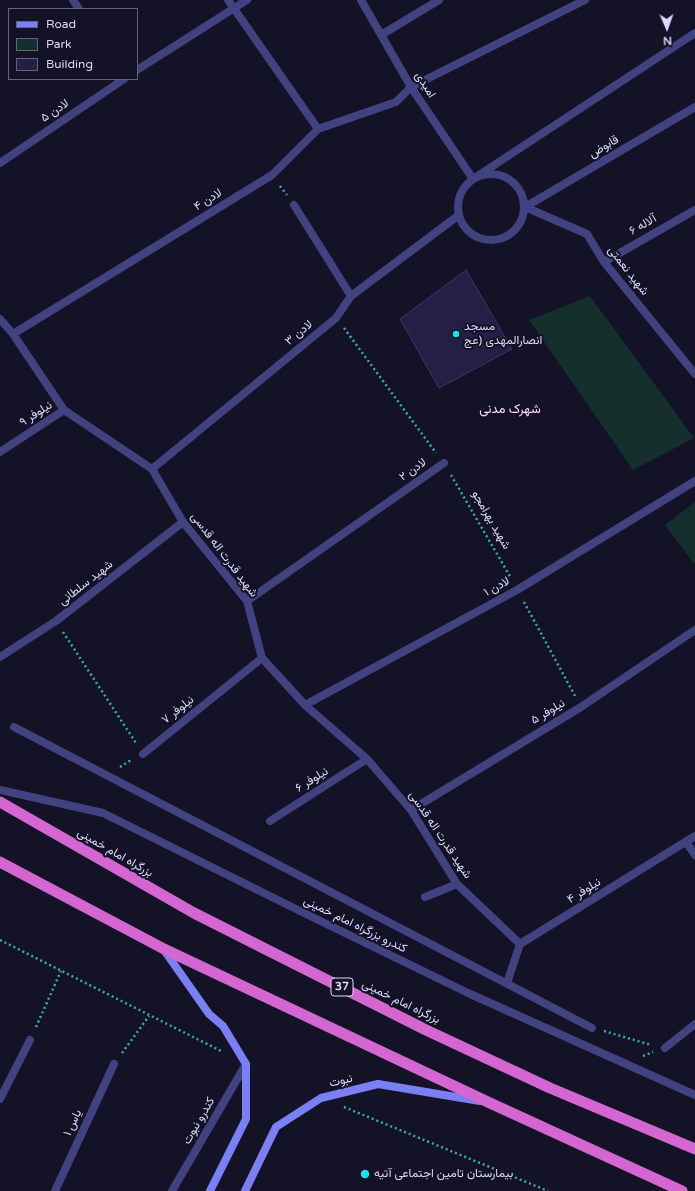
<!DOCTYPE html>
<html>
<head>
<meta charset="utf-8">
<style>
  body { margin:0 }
  #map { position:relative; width:695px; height:1191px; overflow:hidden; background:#141226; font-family:"Varela Round",sans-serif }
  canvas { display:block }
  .legend { position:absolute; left:8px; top:8px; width:130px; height:72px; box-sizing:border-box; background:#141226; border:1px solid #64627c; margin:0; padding:5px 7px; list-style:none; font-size:12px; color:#dcdafc }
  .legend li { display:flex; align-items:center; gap:8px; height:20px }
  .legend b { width:20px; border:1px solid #64627c }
  .north { position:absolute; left:647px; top:8px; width:40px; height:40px; -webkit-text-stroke:3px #141226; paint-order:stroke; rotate:178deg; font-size:11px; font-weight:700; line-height:16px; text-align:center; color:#dcdafc }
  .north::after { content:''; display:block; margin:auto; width:14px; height:18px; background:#dcdafc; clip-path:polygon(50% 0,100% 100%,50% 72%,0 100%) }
</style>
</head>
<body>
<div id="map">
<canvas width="695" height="1191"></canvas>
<ul class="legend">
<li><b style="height:5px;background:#7a80f3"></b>Road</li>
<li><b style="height:11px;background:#152f2c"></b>Park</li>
<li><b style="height:11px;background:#242045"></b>Building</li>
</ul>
<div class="north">N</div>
</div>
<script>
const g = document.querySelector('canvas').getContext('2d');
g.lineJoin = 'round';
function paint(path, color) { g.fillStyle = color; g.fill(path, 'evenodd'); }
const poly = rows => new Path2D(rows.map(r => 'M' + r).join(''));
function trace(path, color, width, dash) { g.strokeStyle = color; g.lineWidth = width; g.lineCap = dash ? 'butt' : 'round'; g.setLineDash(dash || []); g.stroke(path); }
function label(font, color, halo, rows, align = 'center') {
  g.font = font + ' "Varela Round",Vazirmatn,sans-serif'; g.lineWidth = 4; g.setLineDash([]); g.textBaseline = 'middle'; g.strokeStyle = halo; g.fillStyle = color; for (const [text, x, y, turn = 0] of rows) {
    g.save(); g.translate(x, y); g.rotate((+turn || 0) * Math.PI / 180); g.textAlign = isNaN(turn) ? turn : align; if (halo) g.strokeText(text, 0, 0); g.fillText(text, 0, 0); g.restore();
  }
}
paint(poly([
  [590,296,694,438,633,470,529,320],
  [695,502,695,565,665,525]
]), '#152f2c');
const building = poly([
  [466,270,512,349,439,388,400,319,466,270]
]);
paint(building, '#242045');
trace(building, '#3b346f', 1);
trace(poly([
  [280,186,287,195],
  [344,328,436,453],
  [451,475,511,578],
  [524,602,575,696],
  [63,632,136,743],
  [120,767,131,760],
  [0,940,221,1051],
  [36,1027,61,971],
  [604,1031,651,1045],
  [122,1053,149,1016],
  [643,1056,653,1052],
  [344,1107,548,1191]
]), '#3bae9f', 2.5, [2, 3]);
trace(poly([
  [73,0,79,9],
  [228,0,318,129],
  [361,0,411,87,473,179,695,33],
  [381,35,439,0],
  [137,70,247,0],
  [0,163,124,79],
  '458 207a33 33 0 1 1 66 0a33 33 0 1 1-66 0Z',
  [294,205,351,296],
  [525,207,587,234,604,262,695,374],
  [525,207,695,107],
  [604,262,695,210],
  [0,319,13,334,64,410,152,469,183,522,247,601,262,658,305,705,367,759,411,810,457,884,520,944],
  [13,334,272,175,318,129,396,102,411,87,585,0],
  [0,452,64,410],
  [152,469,336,318,351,296,459,215],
  [247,601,444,463],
  [0,657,56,621,183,522],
  [305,705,517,590,695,481],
  [14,727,592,1028],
  [143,754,262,658],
  [411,810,581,707,695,630],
  [270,821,367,759],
  [686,842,695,855],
  [425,897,457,884],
  [507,983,520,944,695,836],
  [665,1048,695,1024],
  [0,1099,30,1040],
  [55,1191,114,1064],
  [172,1191,246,1064]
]), '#414380', 8);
trace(poly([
  [0,790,103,813,300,911,468,993,695,1095]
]), '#414380', 8);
trace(poly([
  [164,950,209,1014,223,1026,246,1064,246,1119,210,1191],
  [245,1191,276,1127,321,1098,378,1084,480,1101]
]), '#7a80f3', 8);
trace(poly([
  [0,802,194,913,426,1030,550,1088,695,1149],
  [0,862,164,949,490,1103,682,1191]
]), '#d366d0', 11);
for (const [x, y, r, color] of [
  [456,334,4,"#18e4e9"],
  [365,1174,5,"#18e4e9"]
]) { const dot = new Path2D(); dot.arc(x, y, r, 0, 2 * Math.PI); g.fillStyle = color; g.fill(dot); trace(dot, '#141226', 1.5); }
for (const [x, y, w] of [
  [342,987,22]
]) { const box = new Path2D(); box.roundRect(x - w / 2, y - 9, w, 18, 3); g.fillStyle = '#141226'; g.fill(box); trace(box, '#dcdafc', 1); }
label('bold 11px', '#dcdafc', null, [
  ["37",342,987]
]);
label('12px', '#dcdafc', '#141226', [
  ["امیدی",425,85,58],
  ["لادن ۵",55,111,-34],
  ["قابوض",604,147,-31],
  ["لادن ۴",208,200,-32],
  ["آلاله ۶",643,225,-30],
  ["شهید نعمتی",628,271,52],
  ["لادن ۳",299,333,-39],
  ["نیلوفر ۹",36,414,-33],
  ["لادن ۲",413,470,-35],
  ["شهید بهرامجو",491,520,60],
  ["شهید قدرت اله قدسی",224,555,53],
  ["شهید سلطانی",86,583,-38],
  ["لادن ۱",497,587,-29],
  ["نیلوفر ۷",178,710,-39],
  ["نیلوفر ۵",548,712,-31],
  ["نیلوفر ۶",312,780,-32],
  ["شهید قدرت اله قدسی",440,835,56],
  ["بزرگراه امام خمینی",115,853,30],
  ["نیلوفر ۴",584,891,-32],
  ["کندرو بزرگراه امام خمینی",355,925,26],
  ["بزرگراه امام خمینی",401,1002,26],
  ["نبوت",341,1081,-13],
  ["کندرو نبوت",199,1121,-60],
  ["یاس ۱",73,1123,-65]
]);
label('12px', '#dcdafc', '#141226', [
  ["مسجد",464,327],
  ["انصارالمهدی (عج",464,341],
  ["بیمارستان تامین اجتماعی آتیه",374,1174]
], 'left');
label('13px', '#fcdcf2', '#141226', [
  ["شهرک مدنی",510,410]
]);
</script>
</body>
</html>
